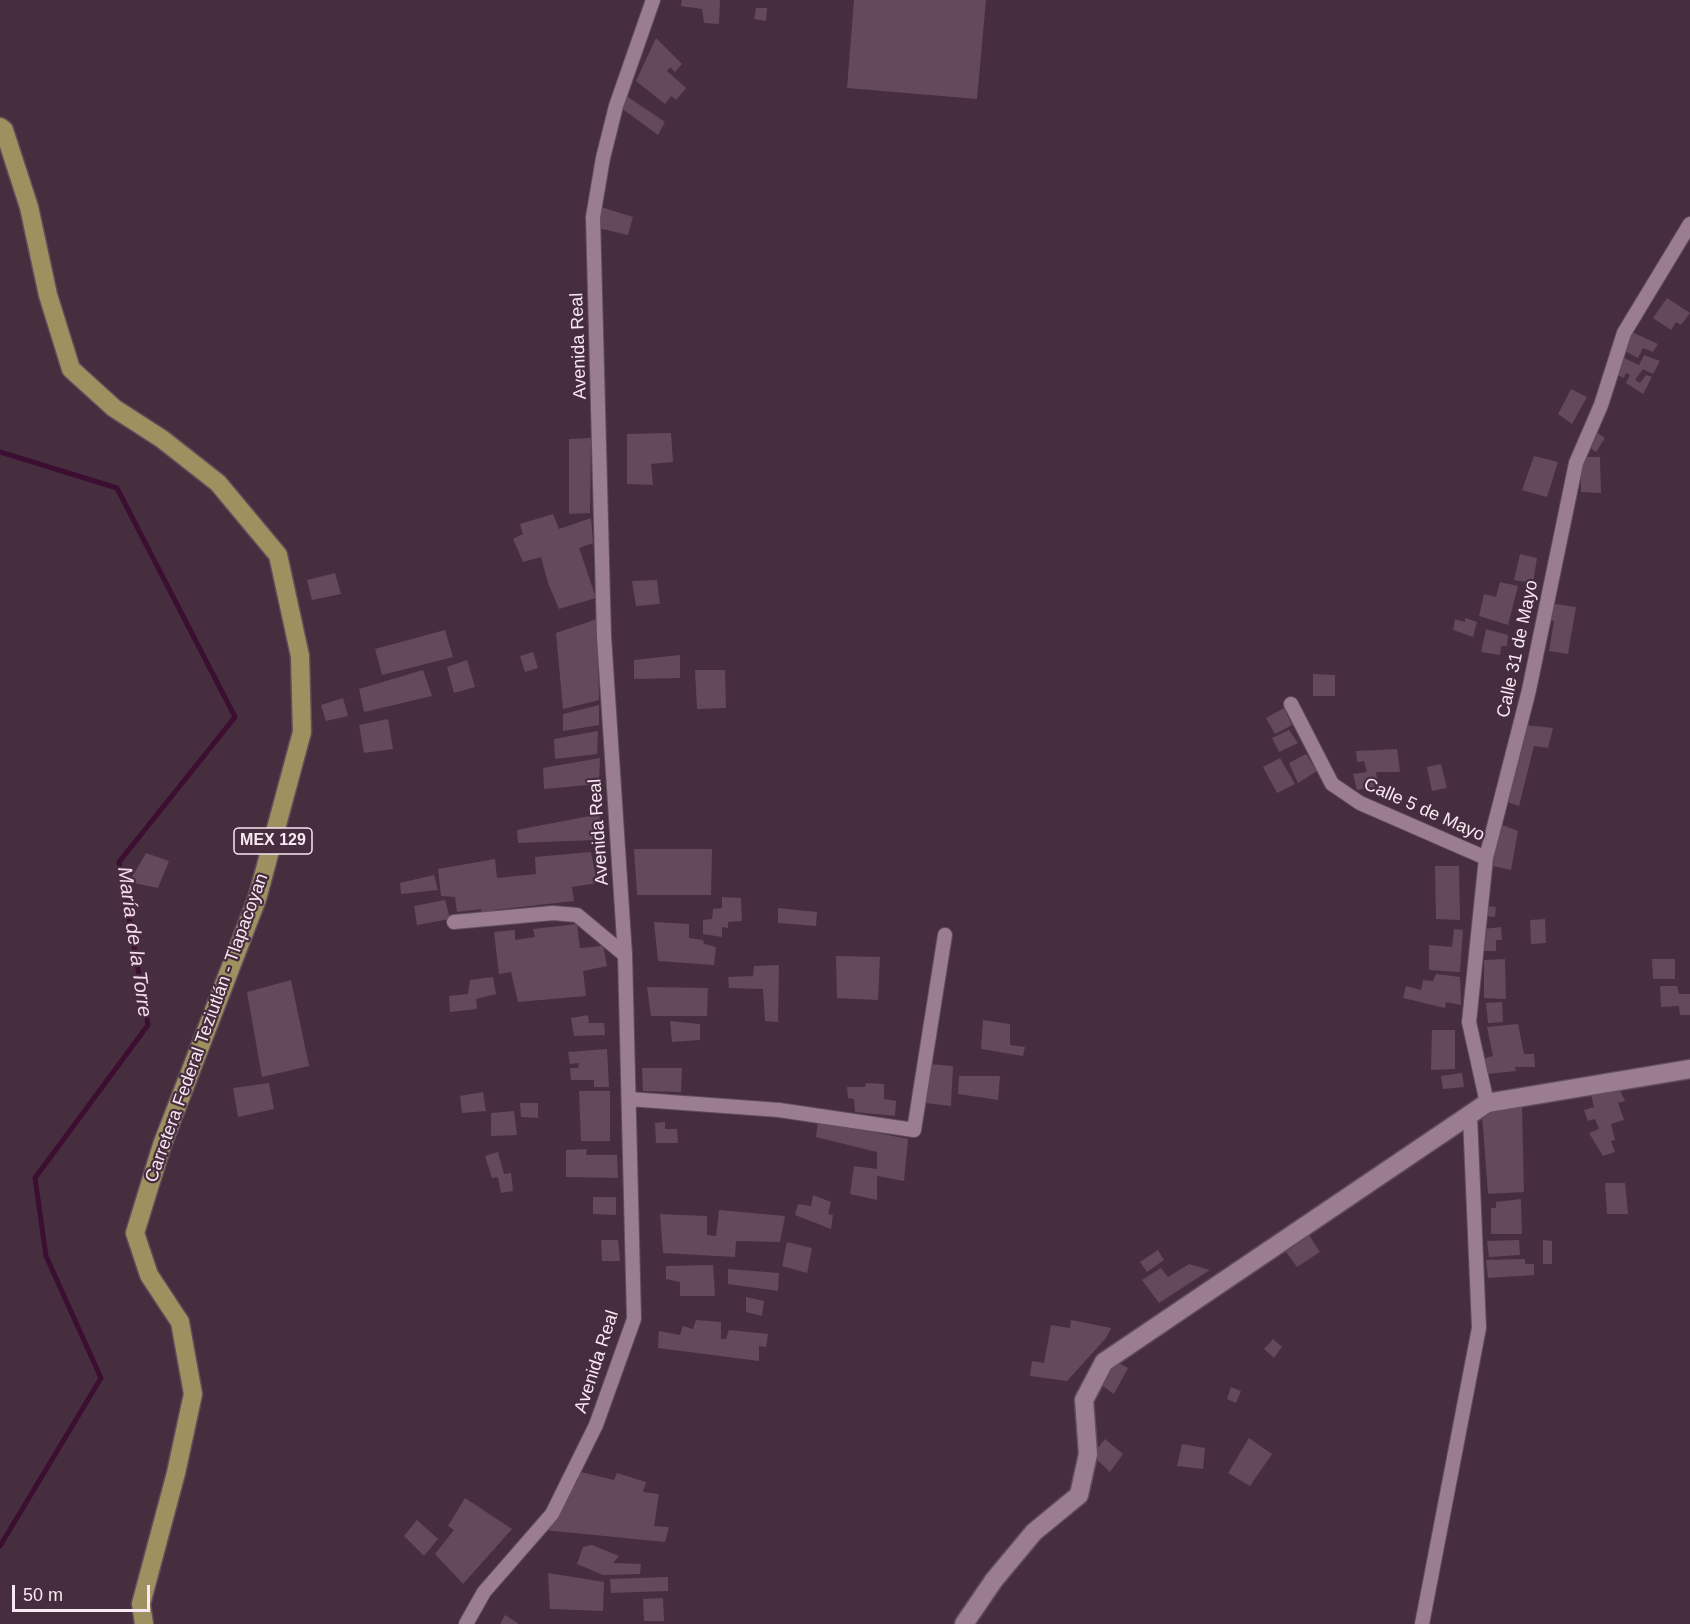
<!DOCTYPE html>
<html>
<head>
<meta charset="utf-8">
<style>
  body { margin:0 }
  #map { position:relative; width:1690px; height:1624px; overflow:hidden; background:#462e3f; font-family:Helvetica,sans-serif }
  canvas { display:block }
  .scale { position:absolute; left:12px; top:1585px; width:138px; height:27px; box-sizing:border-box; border:3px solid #f8e8f3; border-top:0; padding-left:8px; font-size:18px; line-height:21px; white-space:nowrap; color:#f8e8f3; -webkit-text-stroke:4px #462e3f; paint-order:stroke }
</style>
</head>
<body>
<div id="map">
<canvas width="1690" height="1624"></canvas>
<div class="scale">50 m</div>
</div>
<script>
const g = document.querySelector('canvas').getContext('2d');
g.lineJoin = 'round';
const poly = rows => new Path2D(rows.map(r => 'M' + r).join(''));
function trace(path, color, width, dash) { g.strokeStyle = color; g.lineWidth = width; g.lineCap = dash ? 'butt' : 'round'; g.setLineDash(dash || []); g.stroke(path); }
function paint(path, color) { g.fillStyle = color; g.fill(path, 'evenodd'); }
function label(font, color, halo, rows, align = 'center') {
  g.font = font + ' Helvetica,sans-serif'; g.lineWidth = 4.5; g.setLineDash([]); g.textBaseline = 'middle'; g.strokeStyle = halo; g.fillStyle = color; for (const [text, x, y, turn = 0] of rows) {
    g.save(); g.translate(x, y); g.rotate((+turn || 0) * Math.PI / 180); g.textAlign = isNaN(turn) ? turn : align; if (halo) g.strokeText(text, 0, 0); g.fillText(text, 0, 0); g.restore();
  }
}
trace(poly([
  [0,452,117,488,235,717,119,862,148,1025,35,1178,46,1256,101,1378,0,1546]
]), '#3b0e32', 5);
paint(poly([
  [682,0,720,0,719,24,704,23,702,9,681,6],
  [854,0,986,0,977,99,847,88],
  [756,8,767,8,766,21,754,19],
  [656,38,682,64,675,72,670,67,667,71,686,88,676,100,671,96,665,104,636,81],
  [625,95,665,122,658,135,617,105],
  [601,207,633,217,628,235,598,228],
  [1667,298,1690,313,1681,325,1676,322,1671,330,1653,318],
  [1632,332,1658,344,1653,352,1643,348,1638,358,1621,349],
  [1644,355,1660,361,1653,374,1643,369,1635,380,1640,383,1646,375,1652,377,1643,394,1626,383,1630,375,1626,373,1624,378,1613,373,1620,356,1639,365],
  [1571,389,1587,397,1572,424,1558,414],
  [1595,431,1605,438,1596,452,1586,445],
  [671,433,673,462,651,464,653,485,627,484,627,434],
  [591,438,590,513,569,514,569,439],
  [1534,456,1558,462,1547,497,1522,490],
  [1581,457,1600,457,1601,493,1581,492],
  [553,514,559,529,591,518,593,543,579,548,596,598,559,609,548,583,541,557,523,562,513,539,523,534,520,524],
  [1520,554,1537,558,1533,583,1514,580],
  [335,573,341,594,312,600,307,580],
  [657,580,660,604,636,606,632,581],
  [1500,582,1518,586,1508,625,1479,616,1484,594,1496,597],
  [1548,603,1576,607,1568,654,1549,651,1554,621,1545,619],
  [1465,618,1477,622,1473,637,1453,630,1455,619,1465,622],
  [597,619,599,700,563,709,556,633],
  [1486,629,1508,635,1507,646,1501,646,1500,655,1481,652],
  [445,630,453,657,382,675,375,649],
  [533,652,538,668,525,672,520,656],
  [680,655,680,678,634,679,634,660],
  [467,660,475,687,454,693,447,667],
  [423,670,432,696,364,712,359,689],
  [695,670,725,670,726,708,697,709],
  [1313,674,1335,675,1335,696,1313,696],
  [343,698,348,716,326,721,321,705],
  [599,705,599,725,563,731,563,714],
  [1284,708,1292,725,1275,734,1266,718],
  [388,719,393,749,364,753,359,725],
  [1525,725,1553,728,1548,748,1534,746,1519,806,1508,802],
  [1289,730,1298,743,1279,752,1272,738],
  [598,731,597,754,555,759,554,739],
  [1397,749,1400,772,1376,772,1378,786,1357,790,1353,774,1367,772,1364,761,1357,762,1356,751],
  [1306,754,1317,771,1298,783,1289,763],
  [600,758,599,784,544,789,543,768],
  [1280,758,1295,784,1277,793,1263,767],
  [1441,764,1447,788,1432,791,1427,767],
  [600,814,597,840,518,843,517,830],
  [1500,824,1518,831,1511,870,1493,866],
  [634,849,712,849,711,895,637,895],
  [591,852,597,883,572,887,574,901,494,910,494,917,483,917,481,909,457,912,455,897,441,896,438,869,495,859,497,878,536,874,535,857],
  [146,853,169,861,158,888,129,882],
  [1435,866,1459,866,1460,920,1436,919],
  [434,875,438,890,401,894,400,883],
  [722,897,741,898,742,921,728,922,728,928,722,927,722,937,703,934,703,920,712,919,713,909,722,908],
  [445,900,450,919,417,925,414,906],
  [1485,906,1496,907,1495,917,1484,916],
  [778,908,817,912,816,926,778,923],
  [1545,919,1546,943,1531,944,1530,920],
  [654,922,689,924,689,938,703,940,704,944,716,947,714,965,658,961],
  [577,924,580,948,603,946,607,966,583,971,586,996,518,1002,511,972,499,974,494,932,515,930,515,940,535,937,533,929],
  [1501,927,1502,940,1496,940,1496,951,1484,951,1483,929],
  [1454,929,1463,930,1460,972,1429,970,1429,945,1452,947],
  [836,956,880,957,878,1000,837,998],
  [1505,959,1506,999,1484,998,1484,960],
  [1652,959,1675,959,1675,979,1653,979],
  [779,965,778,1022,765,1021,763,989,729,988,728,977,753,976,754,966],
  [1436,974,1460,977,1461,1005,1446,1002,1445,1008,1403,998,1406,986,1421,990,1423,980,1433,981],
  [493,977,496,994,476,999,477,1009,450,1012,449,996,468,994,470,980],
  [291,980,309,1066,262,1077,247,992],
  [1660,986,1677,986,1679,994,1690,994,1690,1015,1680,1015,1679,1006,1661,1007],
  [647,987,708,988,707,1016,651,1016],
  [1502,1002,1503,1022,1488,1023,1486,1003],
  [588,1015,589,1023,604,1023,605,1035,574,1036,571,1018],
  [983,1020,1010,1024,1010,1045,1025,1047,1023,1056,981,1049],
  [670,1021,700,1024,700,1040,672,1042],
  [1518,1024,1524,1054,1534,1054,1535,1067,1515,1067,1516,1071,1488,1074,1485,1058,1493,1056,1487,1027],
  [1432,1030,1455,1030,1455,1069,1431,1070],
  [607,1049,609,1087,594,1087,594,1080,571,1080,570,1068,578,1068,579,1063,570,1064,568,1052],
  [928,1064,953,1066,951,1106,925,1103],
  [642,1068,682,1068,681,1092,643,1091],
  [1462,1073,1464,1087,1443,1089,1441,1076],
  [959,1076,1000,1076,998,1100,958,1094],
  [269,1083,274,1109,238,1117,233,1088],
  [866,1083,884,1084,884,1099,896,1101,895,1116,855,1112,854,1099,848,1098,847,1087,865,1087],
  [1619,1088,1625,1101,1618,1103,1624,1120,1611,1124,1615,1140,1611,1141,1615,1152,1603,1156,1589,1133,1599,1129,1595,1119,1588,1121,1584,1110,1594,1107,1591,1094],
  [579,1091,610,1091,610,1141,581,1141],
  [483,1092,486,1111,462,1113,460,1096],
  [520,1103,538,1103,538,1118,521,1117],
  [1522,1106,1524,1192,1488,1194,1482,1114],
  [514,1111,517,1135,491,1136,491,1113],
  [818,1121,908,1139,904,1181,877,1176,877,1200,850,1194,854,1166,877,1169,877,1152,816,1137],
  [665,1122,665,1129,677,1129,678,1143,656,1143,655,1123],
  [587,1149,586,1155,617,1155,618,1178,566,1177,566,1150],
  [498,1152,504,1174,511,1173,513,1191,501,1193,498,1177,492,1178,485,1156],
  [1605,1183,1625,1183,1628,1214,1607,1214],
  [813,1195,831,1202,828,1214,833,1215,831,1229,795,1215,798,1204,811,1206],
  [593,1197,616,1197,616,1215,593,1214],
  [1521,1199,1522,1234,1491,1234,1491,1208,1496,1208,1496,1202],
  [719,1210,785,1216,780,1242,736,1241,735,1257,663,1253,660,1214,707,1216,707,1235,716,1236],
  [1309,1235,1320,1252,1297,1267,1286,1252],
  [601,1240,618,1240,620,1261,602,1261],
  [1519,1240,1520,1255,1489,1257,1487,1241],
  [1543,1240,1552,1241,1552,1264,1543,1264],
  [787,1242,812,1248,807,1273,782,1266],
  [1158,1250,1164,1260,1147,1272,1140,1262],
  [1525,1259,1525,1264,1534,1264,1534,1275,1488,1278,1486,1260],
  [1189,1264,1210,1270,1159,1303,1142,1280,1161,1268,1168,1277],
  [713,1265,715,1296,680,1296,680,1282,666,1279,666,1266],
  [728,1269,779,1273,778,1291,728,1284],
  [746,1297,764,1301,762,1316,746,1312],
  [696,1320,721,1322,721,1339,726,1339,729,1330,768,1334,766,1347,759,1346,759,1361,658,1348,659,1331,680,1335,683,1326,693,1329],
  [1071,1320,1111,1328,1106,1338,1067,1381,1030,1376,1032,1361,1044,1363,1051,1325,1070,1328],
  [1273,1339,1282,1347,1274,1358,1264,1349],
  [1115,1361,1128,1368,1114,1394,1100,1384],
  [1231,1387,1241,1391,1236,1403,1227,1399],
  [1249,1438,1272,1454,1250,1486,1228,1473],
  [1105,1439,1123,1454,1110,1472,1092,1455],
  [1182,1444,1205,1448,1203,1469,1177,1466],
  [581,1472,614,1480,617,1473,646,1482,643,1492,659,1494,654,1526,669,1527,665,1542,544,1530],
  [465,1498,512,1529,463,1584,435,1554,454,1530,448,1526],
  [417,1520,438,1539,424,1556,404,1536],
  [592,1545,619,1556,613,1563,641,1564,640,1574,603,1575,577,1564,583,1547],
  [548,1573,604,1582,603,1611,550,1609],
  [668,1577,668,1591,611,1593,610,1579],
  [663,1598,664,1621,644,1621,643,1599],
  [505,1615,519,1624,500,1624]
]), '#63495b');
const street = poly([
  [1291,704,1332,784,1360,803,1486,858],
  [454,922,553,913,577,915,625,955],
  [629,1099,779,1110,914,1130,945,935],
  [1487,1103,1469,1022,1486,858,1529,690,1576,463,1601,405,1624,333,1690,224],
  [466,1624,484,1592,552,1514,596,1425,634,1319,625,955,604,636,593,217,603,158,616,106,653,0],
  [1422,1624,1479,1328,1470,1116]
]);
const secondary = poly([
  [964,1624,994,1580,1034,1532,1079,1495,1088,1454,1084,1400,1104,1362,1487,1103,1690,1069]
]);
const primary = poly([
  [0,127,4,130,29,207,48,295,71,369,114,408,162,439,218,483,278,555,300,656,302,732,257,899,162,1145,135,1233,149,1275,180,1322,193,1394,176,1473,141,1604,144,1624]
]);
trace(street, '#614d5b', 16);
trace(secondary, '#614d5b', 21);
trace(primary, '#614d5b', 21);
trace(street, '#9a7d91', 14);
trace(secondary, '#9a7d91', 18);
trace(primary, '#9d925f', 18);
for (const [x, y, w] of [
  [273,841,78]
]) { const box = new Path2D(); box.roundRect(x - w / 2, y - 13, w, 26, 4.5); g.fillStyle = '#462e3f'; g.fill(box); trace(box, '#f8e8f3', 1.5); }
label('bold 16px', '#f8e8f3', null, [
  ["MEX 129",273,841]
]);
label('18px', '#f8e8f3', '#462e3f', [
  ["Avenida Real",579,346,-92],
  ["Calle 31 de Mayo",1518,649,-78],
  ["Calle 5 de Mayo",1424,810,24],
  ["Avenida Real",599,832,-94],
  ["Carretera Federal Teziutlán - Tlapacoyan",207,1028,-70],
  ["Avenida Real",597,1362,-72]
]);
label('italic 20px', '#f9d9ef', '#462e3f', [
  ["María de la Torre",134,942,82]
]);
</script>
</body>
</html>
